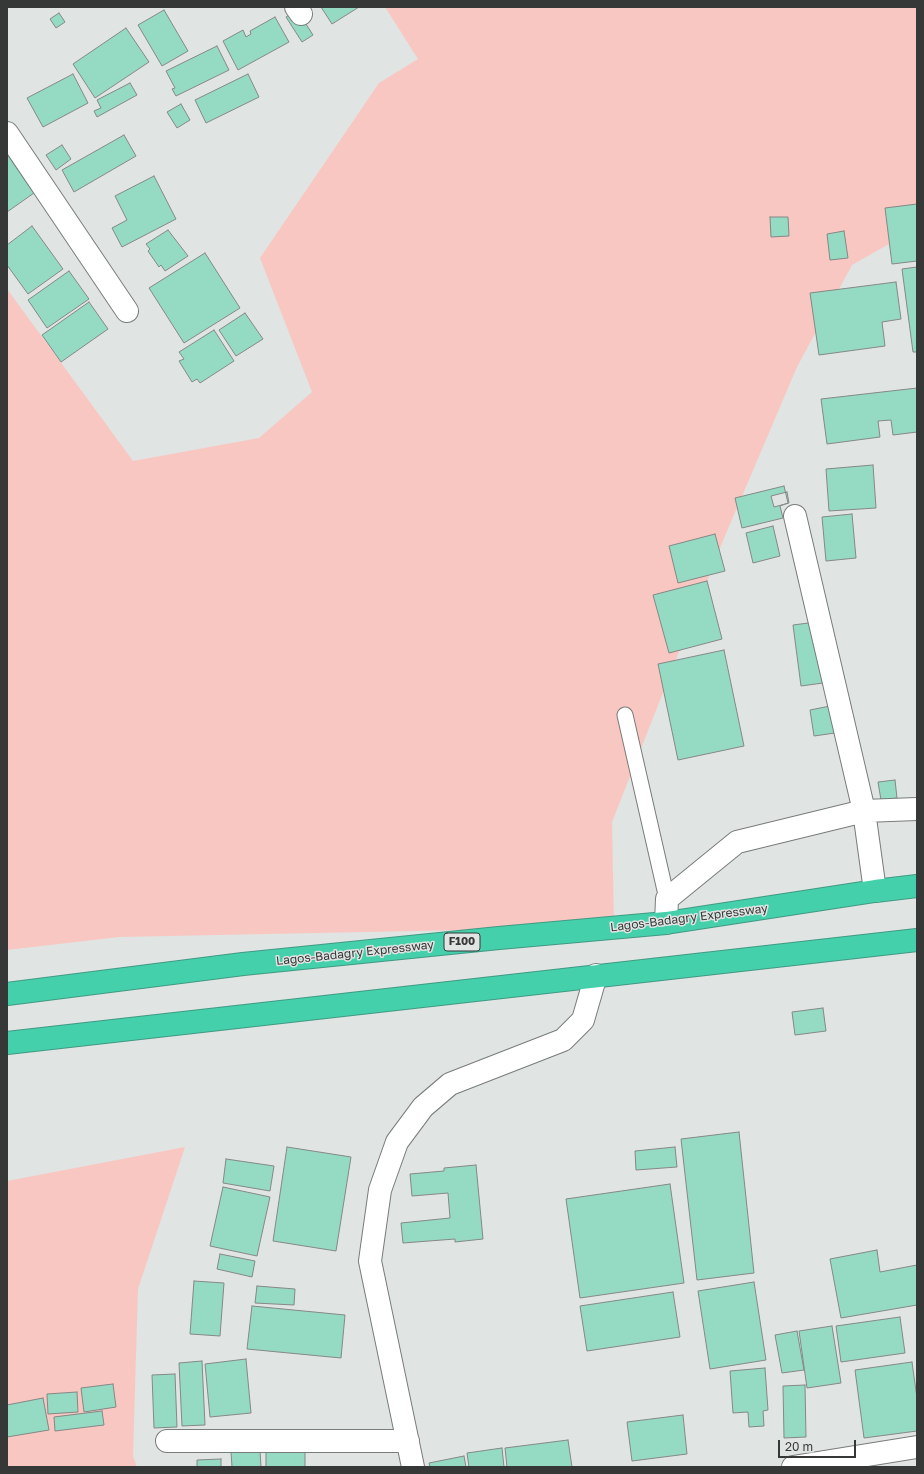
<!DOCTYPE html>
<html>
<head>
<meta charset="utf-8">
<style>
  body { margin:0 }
  #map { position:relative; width:924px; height:1474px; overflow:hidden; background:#e0e4e3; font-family:"Golos Text",sans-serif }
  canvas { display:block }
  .frame { position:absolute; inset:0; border:8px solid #363737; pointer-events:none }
  .scale { position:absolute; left:778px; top:1440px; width:78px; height:18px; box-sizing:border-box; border:2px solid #363737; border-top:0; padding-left:5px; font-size:12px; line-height:14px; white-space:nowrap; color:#363737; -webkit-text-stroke:3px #e0e4e3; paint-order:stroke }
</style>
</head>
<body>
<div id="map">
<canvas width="924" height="1474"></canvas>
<div class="frame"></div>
<div class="scale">20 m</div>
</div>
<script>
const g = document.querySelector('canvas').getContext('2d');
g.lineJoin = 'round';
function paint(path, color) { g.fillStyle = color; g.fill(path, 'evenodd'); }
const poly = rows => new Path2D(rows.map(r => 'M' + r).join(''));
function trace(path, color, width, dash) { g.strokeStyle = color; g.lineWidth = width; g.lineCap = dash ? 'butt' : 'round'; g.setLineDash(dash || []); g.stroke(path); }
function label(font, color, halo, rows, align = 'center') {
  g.font = font + ' "Golos Text",sans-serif'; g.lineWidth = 3; g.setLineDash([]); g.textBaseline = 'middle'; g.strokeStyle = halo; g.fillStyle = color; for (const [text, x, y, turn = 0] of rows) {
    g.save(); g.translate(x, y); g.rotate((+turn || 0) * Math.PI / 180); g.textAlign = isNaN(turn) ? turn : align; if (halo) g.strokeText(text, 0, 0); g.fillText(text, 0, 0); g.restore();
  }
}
paint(poly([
  [385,7,917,7,917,228,852,265,797,367,722,543,612,822,614,927,119,937,7,950,7,289,133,461,259,438,312,392,260,258,379,83,418,59],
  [185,1147,138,1289,133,1456,137,1467,7,1467,7,1181]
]), '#f9c7c1');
const building = poly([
  [321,7,359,7,332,24,321,7],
  [164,10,188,51,162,66,138,25,164,10],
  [297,10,313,35,302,42,286,17,297,10],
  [59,13,65,22,56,28,50,19,59,13],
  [275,17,289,42,238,70,223,41,243,30,246,37,251,34,250,31,275,17],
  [126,28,149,62,95,98,73,64,126,28],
  [217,46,229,70,176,96,172,89,175,88,166,71,217,46],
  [73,74,88,103,43,127,27,98,73,74],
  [248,74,259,97,206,123,195,100,248,74],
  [130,83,137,95,97,117,94,111,101,108,97,100,130,83],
  [181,104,190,120,177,128,167,112,181,104],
  [124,135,136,156,74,192,62,170,124,135],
  [62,145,71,159,56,170,46,155,62,145],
  [7,154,34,193,7,212,7,154],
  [154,176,176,219,122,247,112,228,127,220,115,196,154,176],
  [917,204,917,261,892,264,885,208,917,204],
  [770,217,788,217,789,236,771,237,770,217],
  [32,226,63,269,28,294,7,265,7,245,32,226],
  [168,230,188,256,165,271,161,265,159,267,148,251,150,249,146,244,168,230],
  [844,231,848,258,830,260,827,234,844,231],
  [205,253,240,308,184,343,149,288,205,253],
  [917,267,917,352,913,352,902,269,917,267],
  [69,271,89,299,47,328,28,300,69,271],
  [896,282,901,319,882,322,885,346,819,355,810,293,896,282],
  [89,302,108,329,61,362,42,335,89,302],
  [245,313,263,339,236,356,219,330,245,313],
  [214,330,234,361,200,383,197,379,192,382,179,361,184,359,179,352,214,330],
  [917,388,917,432,893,435,891,420,878,421,880,437,827,444,821,399,917,388],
  [873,465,876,508,829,511,826,469,873,465],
  [784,486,788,503,780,506,783,518,742,528,735,498,784,486],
  [787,492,789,503,774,507,771,496,787,492],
  [852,514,856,558,826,561,822,517,852,514],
  [773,526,780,556,753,563,746,533,773,526],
  [715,534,725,571,678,583,669,546,715,534],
  [707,581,722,639,669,653,653,595,707,581],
  [816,622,823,683,801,686,793,625,816,622],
  [724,650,744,746,678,760,658,664,724,650],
  [830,706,835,733,814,736,810,710,830,706],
  [895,780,897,798,881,800,878,782,895,780],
  [823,1008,826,1031,795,1035,792,1012,823,1008],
  [739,1132,754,1273,697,1280,681,1139,739,1132],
  [287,1147,351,1157,336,1251,273,1241,287,1147],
  [675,1147,677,1167,636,1170,635,1151,675,1147],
  [226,1159,274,1166,270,1191,223,1183,226,1159],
  [476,1165,483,1239,455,1242,455,1239,403,1243,401,1223,450,1218,448,1193,412,1196,410,1174,444,1171,444,1168,476,1165],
  [670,1184,684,1283,580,1298,566,1199,670,1184],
  [223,1187,270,1197,257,1256,210,1246,223,1187],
  [877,1250,880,1272,917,1265,917,1305,841,1318,830,1259,877,1250],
  [220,1254,255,1261,252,1277,217,1269,220,1254],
  [194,1281,224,1283,220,1336,190,1334,194,1281],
  [754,1282,766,1360,710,1369,698,1291,754,1282],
  [257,1286,295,1289,294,1305,255,1303,257,1286],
  [673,1292,680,1337,587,1351,580,1306,673,1292],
  [252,1306,345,1315,341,1358,247,1349,252,1306],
  [900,1317,905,1353,841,1362,836,1326,900,1317],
  [832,1326,841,1383,807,1388,799,1331,832,1326],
  [797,1331,804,1370,782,1373,775,1335,797,1331],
  [246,1359,251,1413,210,1417,205,1364,246,1359],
  [202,1361,205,1425,182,1426,179,1363,202,1361],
  [912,1362,917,1398,917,1431,864,1438,855,1370,912,1362],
  [765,1368,768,1410,763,1411,764,1426,749,1427,748,1412,733,1413,730,1371,765,1368],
  [175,1374,177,1427,154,1428,152,1375,175,1374],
  [113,1384,116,1407,84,1412,81,1388,113,1384],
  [805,1385,806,1437,784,1438,783,1386,805,1385],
  [77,1392,78,1412,48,1414,47,1394,77,1392],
  [43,1398,49,1430,7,1437,7,1405,43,1398],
  [102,1411,104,1425,55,1431,54,1417,102,1411],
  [683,1415,687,1454,632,1461,627,1422,683,1415],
  [568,1440,572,1467,507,1467,505,1448,568,1440],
  [266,1448,305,1448,305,1467,266,1467,266,1448],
  [502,1448,504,1467,469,1467,467,1453,502,1448],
  [260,1450,261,1467,232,1467,231,1452,260,1450],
  [464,1456,466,1467,430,1467,429,1463,464,1456],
  [221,1459,221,1467,197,1467,197,1460,221,1459]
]);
paint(building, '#95dac3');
trace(building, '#848886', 1);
const lane = poly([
  [625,715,667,899]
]);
const street = poly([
  [296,7,301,14],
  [7,133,127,311],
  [795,516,864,811,875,891],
  [666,923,667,899,737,842,864,811,917,809],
  [167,1441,408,1441],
  [413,1467,370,1261,380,1190,397,1142,423,1107,450,1084,563,1040,583,1020,596,975],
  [793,1467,917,1447]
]);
const highway = poly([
  [7,994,243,964,499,938,666,923,875,891,917,886],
  [7,1043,917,940]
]);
trace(lane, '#787c7a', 17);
trace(street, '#787c7a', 24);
trace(highway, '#409a83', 24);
trace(lane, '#fff', 15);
trace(street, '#fff', 22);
trace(highway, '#45d0ac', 22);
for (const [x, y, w] of [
  [462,942,36]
]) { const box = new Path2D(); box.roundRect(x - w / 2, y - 9, w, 18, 3); g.fillStyle = '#e0e4e3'; g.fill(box); trace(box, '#363737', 1); }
label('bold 11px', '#363737', null, [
  ["F100",462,942]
]);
label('12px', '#363737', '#e0e4e3', [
  ["Lagos-Badagry Expressway",689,918,-7],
  ["Lagos-Badagry Expressway",355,953,-6]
]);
</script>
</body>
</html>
